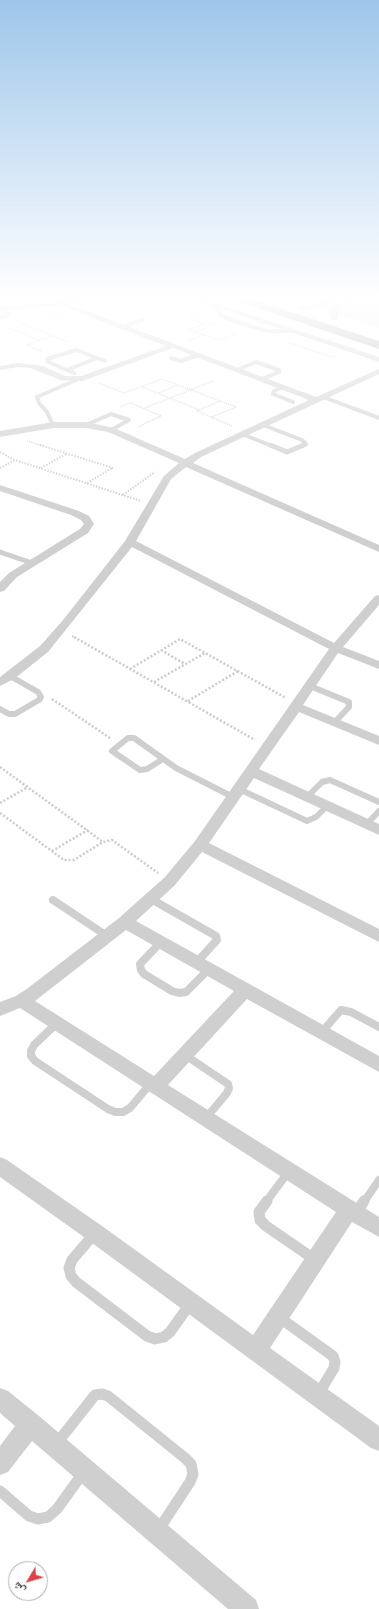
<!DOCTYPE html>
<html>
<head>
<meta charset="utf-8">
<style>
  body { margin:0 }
  #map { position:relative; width:379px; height:1609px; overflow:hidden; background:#fff; font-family:"Fira Sans Condensed","Noto Naskh Arabic",sans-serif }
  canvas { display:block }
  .north { position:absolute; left:8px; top:1561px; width:40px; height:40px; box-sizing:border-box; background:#fff; border:1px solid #adadad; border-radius:50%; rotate:232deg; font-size:11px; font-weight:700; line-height:16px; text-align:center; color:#323232 }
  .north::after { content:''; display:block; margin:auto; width:14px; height:18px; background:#db434a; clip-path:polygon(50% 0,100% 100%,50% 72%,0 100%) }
</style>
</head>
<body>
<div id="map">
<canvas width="379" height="1609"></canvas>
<div class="north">ش</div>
</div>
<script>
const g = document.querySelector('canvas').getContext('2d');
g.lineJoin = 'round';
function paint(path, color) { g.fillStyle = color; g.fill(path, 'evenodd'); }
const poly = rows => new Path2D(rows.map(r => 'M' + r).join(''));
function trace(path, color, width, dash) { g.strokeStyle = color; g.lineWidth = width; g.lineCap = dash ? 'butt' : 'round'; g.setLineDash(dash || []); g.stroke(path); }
paint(poly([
  [355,296,379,296,379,328,321,310]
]), '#e5ebdf');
trace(poly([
  [51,315,55,317,61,315],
  [16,321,52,336],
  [216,323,196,332,220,340,237,333],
  [6,327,39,340],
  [196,332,190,329,205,324,189,318,201,312],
  [189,340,205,335],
  [287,342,332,357,335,356],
  [41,351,27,345,53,336,68,342],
  [99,383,124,393,162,379,236,407,212,417],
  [143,387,199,410],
  [159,393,178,385],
  [220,401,197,411,232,426],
  [121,406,131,403,161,416,138,427],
  [145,408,213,381],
  [27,441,43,446]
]), '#ccc', 1.5, [1, 1]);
trace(poly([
  [40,445,113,468],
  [0,452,14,460],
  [0,468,15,460,141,501],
  [41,468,66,454],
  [87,483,112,468],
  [123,495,155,472],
  [72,636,76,638]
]), '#ccc', 2, [1.5, 1.5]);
trace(poly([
  [74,637,255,740],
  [161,650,185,664],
  [130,669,180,639,286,698],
  [154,682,205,653],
  [52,699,110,738],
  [188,701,238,671],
  [0,767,103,842],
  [0,803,28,787],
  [0,813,64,860,74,860,103,842,112,840,158,873],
  [52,851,88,830]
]), '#ccc', 2.5, [2, 2]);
trace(poly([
  [55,296,71,301],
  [216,306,220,314,224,317,252,327,268,331,291,331],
  [0,310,9,314,0,318],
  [122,327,143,320],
  [171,358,181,361,198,355],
  [67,370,97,358],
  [237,370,256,362,279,370,279,372,262,379],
  [74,373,48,362,47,359,76,350,105,361],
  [283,387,274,391,273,394,293,402],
  [323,397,379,418],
  [53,425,47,412,39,403,37,397,76,380],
  [86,425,111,414,129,420,111,430],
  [263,425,302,440,306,444,302,446],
  [242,434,272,446]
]), '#cfcfcf', 4);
trace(poly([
  [270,445,287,452,304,445],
  [0,552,32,563]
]), '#cfcfcf', 5);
trace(poly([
  [310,686,349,702,349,707,335,722],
  [0,709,9,714,15,714,39,700,41,697,38,692,10,676],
  [163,759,147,769,140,770,112,751,128,738,134,738,176,768,233,797],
  [239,789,307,821,316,817,327,806],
  [307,797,322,782,330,780,379,802],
  [367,824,379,811]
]), '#cfcfcf', 6);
trace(poly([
  [151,899,216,936,217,940,197,962],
  [53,900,107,936],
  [161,942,140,964,141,970,144,974,172,991,179,993,186,992,209,969],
  [57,1023,34,1045,31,1051,31,1056,35,1061,108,1109,115,1112,123,1112,130,1108,151,1083],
  [321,1033,341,1010,351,1012,379,1027],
  [185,1055,228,1084,229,1088,227,1093,206,1118],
  [266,1202,289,1171],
  [364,1202,379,1180]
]), '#cfcfcf', 8);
trace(poly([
  [267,1201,259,1212,260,1220,266,1226,314,1259],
  [356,1213,364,1201],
  [94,1234,72,1260,69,1268,71,1276,76,1282,147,1336,155,1339,164,1337,170,1332,190,1304],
  [280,1318,333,1356,335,1362,334,1368,319,1393],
  [57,1443,95,1395,102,1394,108,1396,185,1458,191,1464,193,1474,190,1482,159,1529],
  [0,1491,29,1516,38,1519,48,1517,57,1509,83,1473]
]), '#cfcfcf', 11);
paint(poly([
  [85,296,100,296,96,298,68,304,316,397,379,369,379,374,201,457,193,463,379,545,379,552,186,467,171,479,136,541,334,643,375,596,379,595,379,605,343,647,379,661,379,669,338,653,303,705,379,736,379,745,299,712,259,769,379,824,379,835,254,778,209,843,379,929,379,942,202,852,175,885,136,921,379,1056,379,1072,247,999,168,1085,379,1217,379,1237,352,1222,270,1348,379,1426,379,1451,371,1448,88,1240,0,1177,0,1157,7,1160,102,1226,253,1335,336,1212,20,1008,0,1016,0,1002,16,996,28,988,119,918,165,877,195,841,329,649,132,547,48,652,14,679,0,686,0,677,40,646,64,619,125,541,164,476,179,463,108,432,86,428,53,428,0,437,0,431,53,422,86,422,114,428,185,459,195,453,309,400,173,348,82,381,61,380,30,368,18,367,0,370,0,366,18,363,43,366,65,376,81,376,166,346,59,305,0,311,0,307,60,301,85,296],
  [126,930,234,991,154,1076,35,1001,126,930],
  [183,296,194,296,379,357,379,362,183,296],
  [334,296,344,296,325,307,301,310,297,308,301,306,320,303,334,296],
  [348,296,357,296,337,310,338,320,332,320,329,312,330,309,348,296],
  [0,485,79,511,89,516,94,524,88,533,17,577,4,591,0,592,0,582,9,573,80,529,84,524,81,520,71,515,0,491,0,485],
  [0,1388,8,1391,39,1416,256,1600,259,1609,228,1609,32,1441,8,1472,0,1475,0,1446,15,1426,0,1413,0,1388]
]), '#cfcfcf');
paint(poly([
  [226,296,243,296,379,341,379,349,228,298,226,296]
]), '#aaa');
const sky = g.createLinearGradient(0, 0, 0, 521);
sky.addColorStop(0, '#9ec6ea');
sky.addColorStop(0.57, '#fff');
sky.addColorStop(1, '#ffffff00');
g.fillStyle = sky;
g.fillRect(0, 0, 379, 521);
</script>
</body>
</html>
